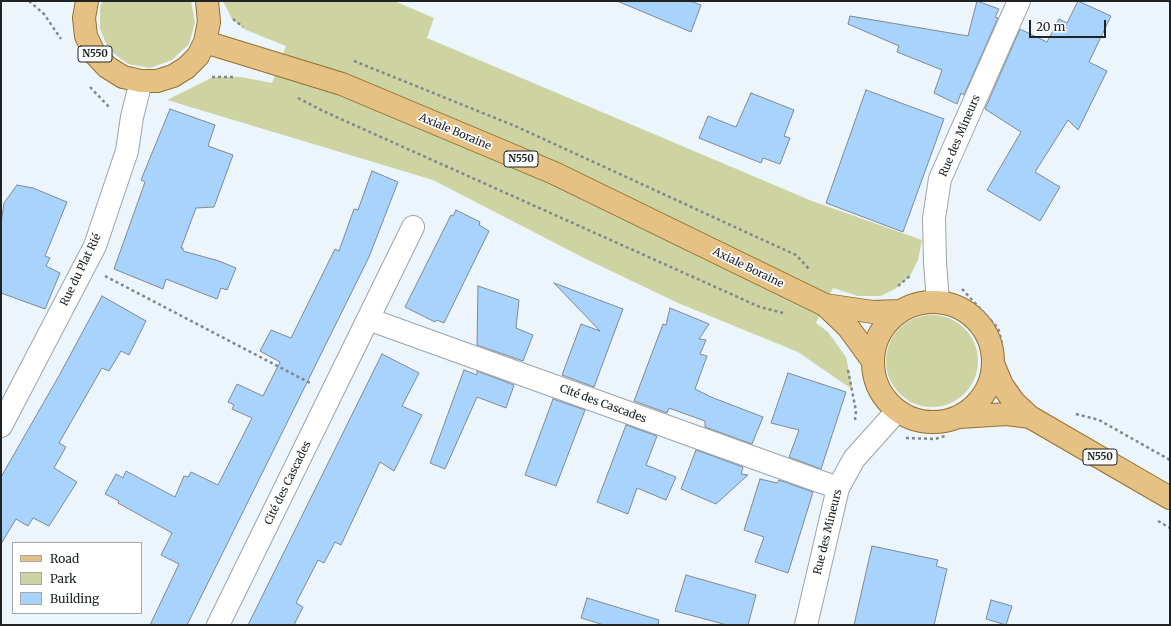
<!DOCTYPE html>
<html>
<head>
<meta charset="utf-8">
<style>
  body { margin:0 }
  #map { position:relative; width:1171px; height:626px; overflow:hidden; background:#ecf4fc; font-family:Merriweather,serif }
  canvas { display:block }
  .frame { position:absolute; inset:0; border:2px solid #202326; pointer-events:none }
  .legend { position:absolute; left:12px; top:542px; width:130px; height:72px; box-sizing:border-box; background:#fff; border:1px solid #a6a7a8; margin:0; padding:5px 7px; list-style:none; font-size:12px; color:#202326 }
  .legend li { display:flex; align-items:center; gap:8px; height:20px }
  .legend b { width:20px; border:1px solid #a6a7a8 }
  .scale { position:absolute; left:1029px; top:20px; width:77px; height:18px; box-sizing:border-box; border:2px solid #202326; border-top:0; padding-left:5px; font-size:12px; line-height:14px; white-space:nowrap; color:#202326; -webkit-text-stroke:3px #fff; paint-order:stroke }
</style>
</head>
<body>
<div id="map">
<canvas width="1171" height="626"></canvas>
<div class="frame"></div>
<ul class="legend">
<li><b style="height:5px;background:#e5c284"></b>Road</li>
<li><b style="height:11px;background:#ced3a2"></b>Park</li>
<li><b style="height:11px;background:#a8d3fd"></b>Building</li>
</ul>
<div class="scale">20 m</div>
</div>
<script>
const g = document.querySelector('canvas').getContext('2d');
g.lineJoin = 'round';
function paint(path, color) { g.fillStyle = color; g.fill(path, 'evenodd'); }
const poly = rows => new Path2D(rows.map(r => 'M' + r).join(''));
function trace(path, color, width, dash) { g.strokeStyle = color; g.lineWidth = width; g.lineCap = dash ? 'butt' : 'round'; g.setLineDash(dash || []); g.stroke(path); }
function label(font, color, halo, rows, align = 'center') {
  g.font = font + ' Merriweather,serif'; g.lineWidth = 3.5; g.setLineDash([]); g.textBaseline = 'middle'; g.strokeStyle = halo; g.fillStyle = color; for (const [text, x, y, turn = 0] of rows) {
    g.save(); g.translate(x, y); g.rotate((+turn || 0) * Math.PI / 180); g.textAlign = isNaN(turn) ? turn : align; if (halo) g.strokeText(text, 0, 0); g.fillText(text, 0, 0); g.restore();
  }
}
paint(poly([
  [103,1,191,1,195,22,189,44,172,60,150,68,128,64,109,50,100,29,100,6],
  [223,1,394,1,434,18,427,38,812,201,922,240,918,260,910,276,895,289,881,296,858,296,833,288,816,323,828,332,846,357,853,390,798,352,678,303,586,259,433,180,167,100,213,77,241,77,272,83,286,46,246,30,232,19],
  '886 361a46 46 0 1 1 92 0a46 46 0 1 1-92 0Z'
]), '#ced3a2');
const building = poly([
  [617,1,690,1,701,5,691,32,617,1],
  [977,1,999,9,995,17,998,18,964,95,961,93,957,104,934,93,942,70,897,52,899,46,848,24,850,16,968,36,977,1],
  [1078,1,1111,16,1089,62,1107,71,1078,130,1068,120,1035,172,1060,187,1040,221,987,190,1021,132,985,109,1020,29,1047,42,1059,19,1067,23,1078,1],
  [866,90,944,119,903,232,826,203,866,90],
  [751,93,794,110,784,136,790,138,780,164,763,158,761,163,699,138,708,116,736,127,751,93],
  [170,109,215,125,208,146,233,155,214,207,196,208,181,248,183,248,183,251,219,261,236,268,227,290,221,288,217,299,166,279,163,289,114,269,145,182,141,180,170,109],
  [372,171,398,182,369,257,187,625,150,625,179,564,161,555,172,533,118,503,119,501,105,494,116,474,123,478,126,471,175,497,184,476,188,477,191,472,218,485,252,418,232,409,234,405,228,402,237,384,263,396,280,362,260,351,271,330,291,338,335,249,339,251,354,209,358,210,372,171],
  [17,185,33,188,67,202,45,256,50,258,46,266,60,273,45,309,1,293,1,223,4,203,17,185],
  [456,210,480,222,479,225,489,231,444,323,437,320,435,322,405,307,451,215,453,216,456,210],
  [554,283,623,309,594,387,562,375,581,324,600,331,554,283],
  [478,286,519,300,516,328,533,335,523,361,477,345,478,286],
  [102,296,146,321,129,355,121,351,109,371,102,368,59,443,66,447,54,468,77,482,49,526,33,518,28,526,16,519,1,544,1,477,60,374,102,296],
  [670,308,709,324,699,339,706,340,700,354,707,356,695,389,711,397,763,417,752,444,705,427,705,421,669,408,667,413,634,401,663,324,666,325,670,308],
  [382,354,419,373,402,406,422,415,394,471,380,462,341,545,335,542,324,563,318,560,296,603,303,607,294,625,248,625,382,354],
  [464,370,477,375,477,371,514,385,513,388,506,408,477,397,445,469,430,463,464,370],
  [788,373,846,392,821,469,789,457,799,430,771,423,788,373],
  [553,399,585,410,556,486,525,475,553,399],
  [626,425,657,436,646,465,676,477,666,500,637,488,628,514,597,502,626,425],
  [696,450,743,467,741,474,748,475,716,504,681,489,696,450],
  [760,479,777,483,779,480,813,492,788,573,755,562,764,537,744,530,760,479],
  [872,546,938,560,936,566,947,569,934,625,854,625,872,546],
  [686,575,756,595,748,625,727,625,675,611,686,575],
  [587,598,659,620,658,625,604,625,581,618,587,598],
  [991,600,1012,606,1006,625,986,619,991,600]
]);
paint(building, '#a8d3fd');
trace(building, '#818990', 1);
const street = poly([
  [938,302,935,262,934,218,940,179,1019,1],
  [368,319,413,227],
  [1,426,95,246,127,151,132,117,141,81],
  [218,625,368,319,838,488],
  [806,625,838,488,854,459,897,411]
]);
const primary = poly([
  [87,1,84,18,86,36,94,53,107,67,123,77,141,81,157,81,173,76,186,68,198,56,205,42,209,22,207,1],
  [205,42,342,84,554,173,825,305,873,312,900,311],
  '873 362a60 60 0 1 1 120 0a60 60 0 1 1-120 0Z',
  [825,305,848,327,872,360],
  [994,366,1002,385,1014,402,1030,417,1170,498],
  [959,417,1007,414,1030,417]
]);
trace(street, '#9ca4ab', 24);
trace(primary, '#94702e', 24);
trace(poly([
  [29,1,44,14,61,39],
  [1168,1,1170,2],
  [233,19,243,27],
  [354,61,515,126,796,255,810,270],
  [212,77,233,77],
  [90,87,110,108],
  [298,98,323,111,760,307,783,313],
  [105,276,310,383],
  [898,286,911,275],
  [962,289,998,328,1002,343],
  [848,370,856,411,855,420],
  [1076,414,1099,420,1170,460],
  [906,438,935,439,945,436],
  [1158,521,1170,528]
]), '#81878c', 2.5, [3, 3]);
trace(street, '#fff', 22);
trace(primary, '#e5c284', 22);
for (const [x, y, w] of [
  [95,54,34],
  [521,159,34],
  [1100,457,34]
]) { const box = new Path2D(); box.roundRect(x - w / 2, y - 8, w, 16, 3); g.fillStyle = '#fff'; g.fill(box); trace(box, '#202326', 1); }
label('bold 10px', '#202326', null, [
  ["N550",95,54],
  ["N550",521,159],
  ["N550",1100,457]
]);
label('11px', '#202326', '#fff', [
  ["Axiale Boraine",455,132,23],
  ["Rue des Mineurs",960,136,-67],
  ["Axiale Boraine",748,268,26],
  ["Rue du Plat Rié",81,270,-64],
  ["Cité des Cascades",603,404,20],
  ["Cité des Cascades",288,483,-64],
  ["Rue des Mineurs",828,532,-76]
]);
</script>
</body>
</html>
